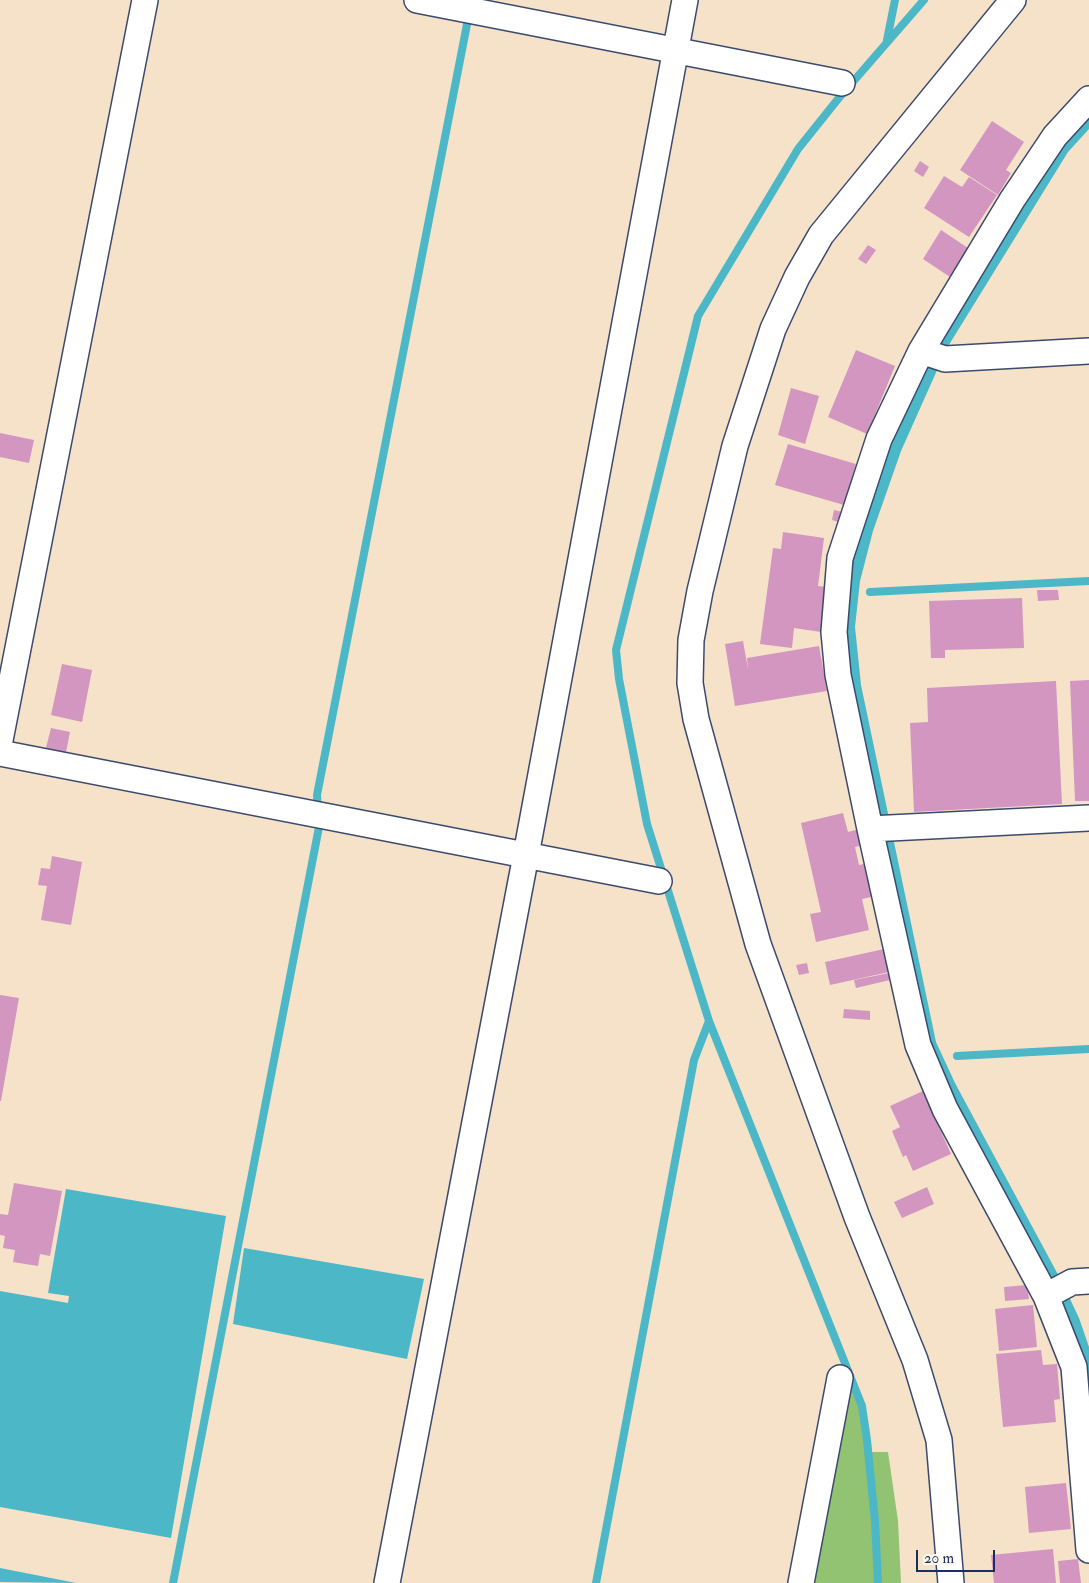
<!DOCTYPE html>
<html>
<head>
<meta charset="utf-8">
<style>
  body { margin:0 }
  #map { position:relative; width:1089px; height:1583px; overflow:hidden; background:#f5e2c8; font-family:"IM FELL Double Pica",serif }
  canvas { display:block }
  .scale { position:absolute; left:916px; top:1550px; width:79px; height:22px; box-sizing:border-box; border:2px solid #1b2f5e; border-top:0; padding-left:6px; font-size:15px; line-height:18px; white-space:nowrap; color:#1b2f5e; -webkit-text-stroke:4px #fbf7ec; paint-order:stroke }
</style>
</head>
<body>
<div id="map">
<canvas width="1089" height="1583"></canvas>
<div class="scale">20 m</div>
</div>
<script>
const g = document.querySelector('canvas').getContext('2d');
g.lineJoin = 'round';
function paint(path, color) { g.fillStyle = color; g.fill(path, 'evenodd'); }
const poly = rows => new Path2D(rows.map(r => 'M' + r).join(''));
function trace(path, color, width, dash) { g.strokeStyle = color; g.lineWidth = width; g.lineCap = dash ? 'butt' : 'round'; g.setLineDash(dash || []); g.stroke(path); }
paint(poly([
  [849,1372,862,1406,868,1452,888,1452,898,1521,901,1583,808,1583]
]), '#91c373');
paint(poly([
  [1089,114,1089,129,1068,152,947,348,901,451,873,531,860,581,855,627,861,685,936,1042,955,1083,1062,1282,1079,1318,1089,1347,1089,1455,1081,1372,933,1064,849,687,843,632,849,566,889,447,927,361,1061,142],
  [66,1189,226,1216,171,1538,0,1507,0,1291,68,1303,69,1296,48,1293],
  [244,1248,424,1279,407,1359,233,1324],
  [0,1568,76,1583,0,1582]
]), '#4bb7c7');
trace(poly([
  [887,40,895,0],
  [870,592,1089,581],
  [957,1056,1089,1049],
  [173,1583,319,827,317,795,469,14],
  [596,1583,694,1060,709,1021],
  [878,1583,875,1521,867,1440,862,1406,709,1021,647,824,619,679,616,650,698,316,798,149,838,99,924,0]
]), '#4bb7c7', 8);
paint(poly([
  [992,121,1024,142,1006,170,1011,173,998,195,960,170],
  [920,161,929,167,923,177,914,171],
  [944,176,962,187,969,177,997,195,969,237,924,208],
  [941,230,968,248,950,277,923,259],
  [868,245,876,250,866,264,858,259],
  [856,350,895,366,867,434,828,417],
  [791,388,819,396,805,444,778,435],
  [0,433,34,440,29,463,0,457],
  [788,444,856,464,844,505,775,485],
  [834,510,842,512,839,522,832,520],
  [783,532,824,538,818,586,827,587,821,632,794,628,792,648,760,644,773,548,781,549],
  [1037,590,1058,590,1059,600,1038,601],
  [1022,598,1024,648,945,650,945,658,931,658,929,601],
  [743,641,748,669,747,658,819,646,827,691,735,706,725,644],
  [62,664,92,670,82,722,51,715],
  [1089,680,1089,801,1075,801,1070,681],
  [1056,681,1062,804,914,812,910,723,928,722,927,688],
  [51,728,70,732,66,752,46,748],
  [843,813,848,832,859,829,863,845,855,847,859,865,869,863,876,896,862,899,869,930,816,942,810,914,821,912,801,823],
  [52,856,82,862,71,925,41,920,47,886,38,885,41,868,50,869],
  [884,949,889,972,830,985,825,962],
  [807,963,809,973,799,975,796,965],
  [889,973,890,980,856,988,854,980],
  [0,995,19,998,1,1101,0,1101],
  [844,1009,870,1011,870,1020,843,1018],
  [923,1091,951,1154,913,1171,906,1155,903,1157,892,1131,900,1127,890,1106],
  [14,1183,62,1191,50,1256,40,1254,38,1266,13,1262,15,1250,3,1248,5,1236,0,1235,0,1214,8,1215],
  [927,1187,934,1204,902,1218,894,1202],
  [1027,1285,1029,1299,1005,1301,1004,1287],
  [1033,1305,1037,1347,999,1351,995,1309],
  [1041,1350,1043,1365,1057,1364,1060,1399,1054,1400,1056,1422,1003,1427,996,1354],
  [1066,1483,1071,1529,1029,1533,1025,1487],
  [1053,1549,1056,1583,994,1583,991,1555],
  [1078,1559,1081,1583,1060,1583,1058,1561]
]), '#d296c0');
const minor = poly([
  [417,0,842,83],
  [1089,99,1055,136,1012,200,921,351,879,439,840,558,834,632,838,675,870,829,918,1045,945,1109,1046,1296,1074,1367,1089,1550],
  [921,351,945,359,1089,351],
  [0,740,145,0],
  [0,753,659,881],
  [870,829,1089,818],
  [1046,1296,1072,1282,1089,1281],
  [387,1583,526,855,685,0],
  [801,1583,840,1378],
  [951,1583,939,1440,915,1360,857,1217,758,944,696,719,690,683,691,640,700,591,735,446,773,329,797,277,821,235,1013,0]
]);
trace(minor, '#3c4a6e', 28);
trace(minor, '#fff', 25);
</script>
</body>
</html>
